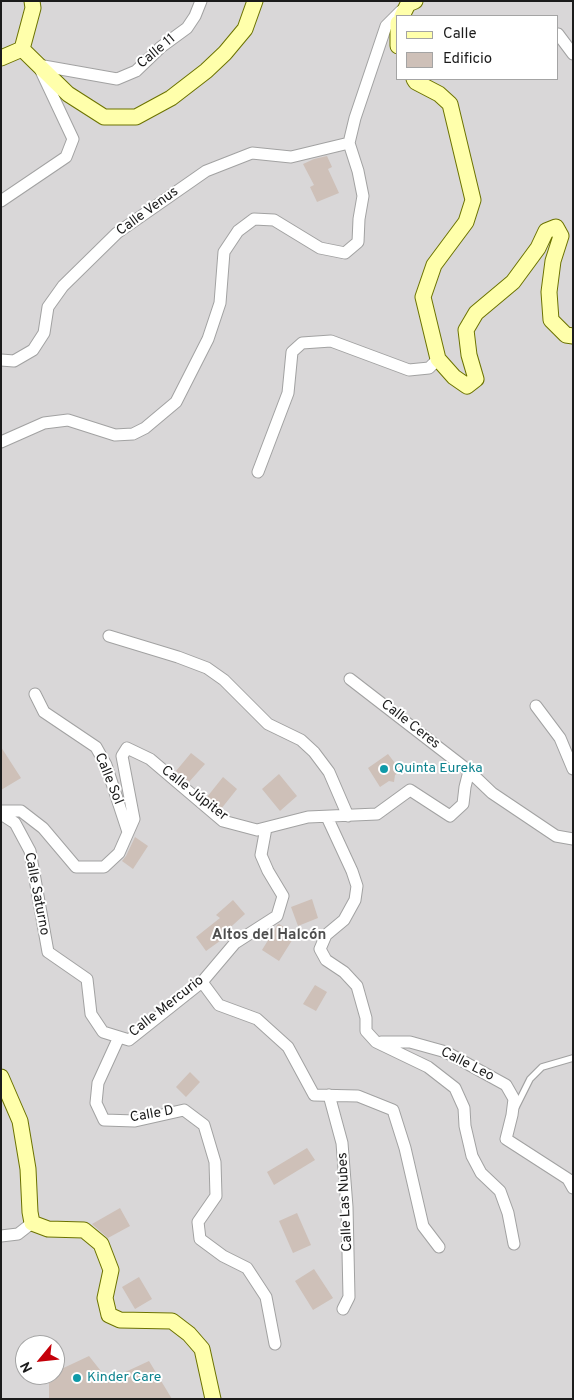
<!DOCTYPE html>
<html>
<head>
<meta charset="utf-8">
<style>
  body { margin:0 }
  #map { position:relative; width:574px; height:1400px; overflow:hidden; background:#eee8df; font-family:Overpass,sans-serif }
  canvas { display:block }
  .frame { position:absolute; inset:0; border:2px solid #1b1b1b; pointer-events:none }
  .legend { position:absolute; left:396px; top:15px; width:162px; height:65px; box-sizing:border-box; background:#fff; border:1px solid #a4a4a4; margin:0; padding:6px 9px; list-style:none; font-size:15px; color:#1b1b1b }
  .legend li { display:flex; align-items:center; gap:10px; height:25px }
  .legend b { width:25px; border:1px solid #a4a4a4 }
  .north { position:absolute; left:15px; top:1335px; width:50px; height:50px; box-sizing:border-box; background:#fff; border:1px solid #a4a4a4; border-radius:50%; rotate:242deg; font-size:14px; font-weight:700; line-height:20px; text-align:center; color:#1b1b1b }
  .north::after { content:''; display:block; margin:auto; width:18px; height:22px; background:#c50009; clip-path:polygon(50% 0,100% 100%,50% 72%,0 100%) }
</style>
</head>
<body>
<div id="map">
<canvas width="574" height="1400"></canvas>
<div class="frame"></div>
<ul class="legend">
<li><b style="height:6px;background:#ffffab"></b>Calle</li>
<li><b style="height:14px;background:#cec0b8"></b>Edificio</li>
</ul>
<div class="north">N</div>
</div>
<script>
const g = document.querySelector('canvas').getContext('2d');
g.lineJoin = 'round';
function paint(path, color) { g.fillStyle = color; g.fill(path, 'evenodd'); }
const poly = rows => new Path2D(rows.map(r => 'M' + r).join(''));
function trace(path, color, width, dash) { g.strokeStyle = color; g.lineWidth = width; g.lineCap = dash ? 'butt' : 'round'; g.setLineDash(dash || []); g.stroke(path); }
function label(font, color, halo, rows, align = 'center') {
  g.font = font + ' Overpass,sans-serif'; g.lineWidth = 4; g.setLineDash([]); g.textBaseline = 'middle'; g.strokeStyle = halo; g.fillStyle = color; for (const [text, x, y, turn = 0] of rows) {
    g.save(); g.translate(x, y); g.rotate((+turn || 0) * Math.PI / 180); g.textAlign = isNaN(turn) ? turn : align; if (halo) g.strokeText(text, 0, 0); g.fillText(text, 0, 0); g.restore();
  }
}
paint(poly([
  [1,1,573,1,573,1399,1,1399],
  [398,16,558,16,558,79,398,79],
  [25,1345,55,1345,55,1375,25,1375]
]), '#d9d7d8');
paint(poly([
  [327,156,332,167,328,169,339,193,317,202,310,187,314,185,303,164,314,159],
  [1,747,21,778,1,790],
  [191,753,205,764,189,782,176,771],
  [388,754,401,771,395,775,394,782,389,781,380,787,368,768],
  [279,774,297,796,280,811,262,789],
  [223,777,237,789,221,809,207,797],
  [135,837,148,846,133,869,122,861,126,856],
  [312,899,318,918,298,926,291,907],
  [233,900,245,914,222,935,224,938,206,951,196,937,220,918,216,915],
  [278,924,279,924,296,934,279,961,262,950],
  [315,985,327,992,316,1011,303,1004],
  [190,1072,200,1082,186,1097,176,1087],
  [307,1148,315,1160,274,1185,267,1172],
  [120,1208,130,1226,108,1238,92,1224],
  [297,1213,311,1245,293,1253,279,1221],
  [314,1269,333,1298,313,1310,295,1281],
  [139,1277,152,1299,135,1309,122,1287],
  [89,1356,108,1380,149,1361,172,1399,49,1399,49,1375,55,1375,55,1372]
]), '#cec0b8');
const lane = poly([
  [516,1107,530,1079,542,1067,573,1058]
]);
const street = poly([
  [558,34,573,54],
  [38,65,117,79,136,71,161,47,187,28,195,16,201,1],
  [1,201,66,157,73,139,41,71],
  [1,360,14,361,33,350,44,333,48,307,63,286,117,233,206,171,252,153,291,157,349,143],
  [1,442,44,423,68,420,115,435,133,434,145,428,176,402,208,339,220,303,224,252,238,231,254,219,274,220,320,248,345,253,358,242,359,219,363,196,358,171,349,143,355,118,386,26,401,11],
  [258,472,288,393,292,352,302,343,331,341,409,370,429,368,438,359],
  [109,636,178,657,207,668,224,680,268,724,301,740,314,752,329,772,348,816],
  [350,679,469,771],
  [35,694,44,712,96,747,106,765,128,832],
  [536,706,560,738,573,769],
  [1,811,21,811,43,828,76,867,104,867,119,853,134,819,122,756,127,748,150,759,223,821,257,830,308,817,377,814,410,790,450,816,463,804,465,787,469,771,492,793,556,836,573,839],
  [1,814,15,823,30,851,48,952,87,979,91,1014,103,1032,129,1040,202,982,235,943,277,916,283,896,268,871,261,855,266,828],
  [327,817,352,871,357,886,355,900,344,920,326,935,320,949,326,960,344,972,357,986,366,1018,366,1031,376,1042,428,1067,455,1088,464,1108,465,1126,472,1156,481,1173,500,1191,508,1213,514,1244],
  [202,982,219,1005,257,1019,288,1047,314,1095,358,1096,393,1110,405,1148,423,1226,439,1247],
  [119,1037,98,1083,96,1103,104,1120,135,1121,184,1110,204,1125,215,1162,216,1196,198,1222,200,1239,223,1256,247,1268,266,1297,275,1344],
  [381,1042,410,1042,446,1052,506,1085,514,1099,512,1115,506,1139,568,1179,573,1188],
  [329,1095,342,1143,347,1207,349,1297,343,1309],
  [1,1236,18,1234,32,1223]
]);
const secondary = poly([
  [402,16,408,4,415,1],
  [398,23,398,46],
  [22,49,68,94,104,117,136,117,171,98,206,71,225,53,245,29,255,1],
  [22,49,33,8,32,1],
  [1,58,22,49],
  [414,79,416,82,439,94,450,104,473,200,466,222,434,265,423,297,438,359,454,377,467,386,476,379,469,355,466,330,476,313,513,282,538,248,546,231,556,227,561,236,553,261,549,292,551,320,566,335,573,336],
  [1,1077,20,1121,28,1169,30,1212,32,1223,48,1229,84,1230,101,1244,111,1270,105,1298,109,1315,120,1320,172,1321,189,1334,202,1349,213,1399]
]);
trace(lane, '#a2a2a2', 8);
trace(street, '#a2a2a2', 13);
trace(secondary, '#6c7300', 17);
trace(lane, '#fff', 5.5);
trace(street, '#fff', 11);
trace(secondary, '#ffffab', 15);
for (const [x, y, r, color] of [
  [384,769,5,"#0f9aa8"],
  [77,1378,5,"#0f9aa8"]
]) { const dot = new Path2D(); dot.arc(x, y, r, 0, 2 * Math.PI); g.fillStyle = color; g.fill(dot); trace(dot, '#fff', 2); }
label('14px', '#1b1b1b', '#fff', [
  ["Calle 11",157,52,-40],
  ["Calle Venus",148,212,-36],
  ["Calle Ceres",410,725,38],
  ["Calle Sol",108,779,68],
  ["Calle Júpiter",194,794,38],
  ["Calle Saturno",36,894,79],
  ["Calle Mercurio",167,1007,-38],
  ["Calle Leo",467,1065,27],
  ["Calle D",152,1115,-10],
  ["Calle Las Nubes",346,1202,-93]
]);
label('14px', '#0d838f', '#fff', [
  ["Quinta Eureka",394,769],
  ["Kinder Care",87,1378]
], 'left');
label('bold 15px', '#4e4e4e', '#fff', [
  ["Altos del Halcón",269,936]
]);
</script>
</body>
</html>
